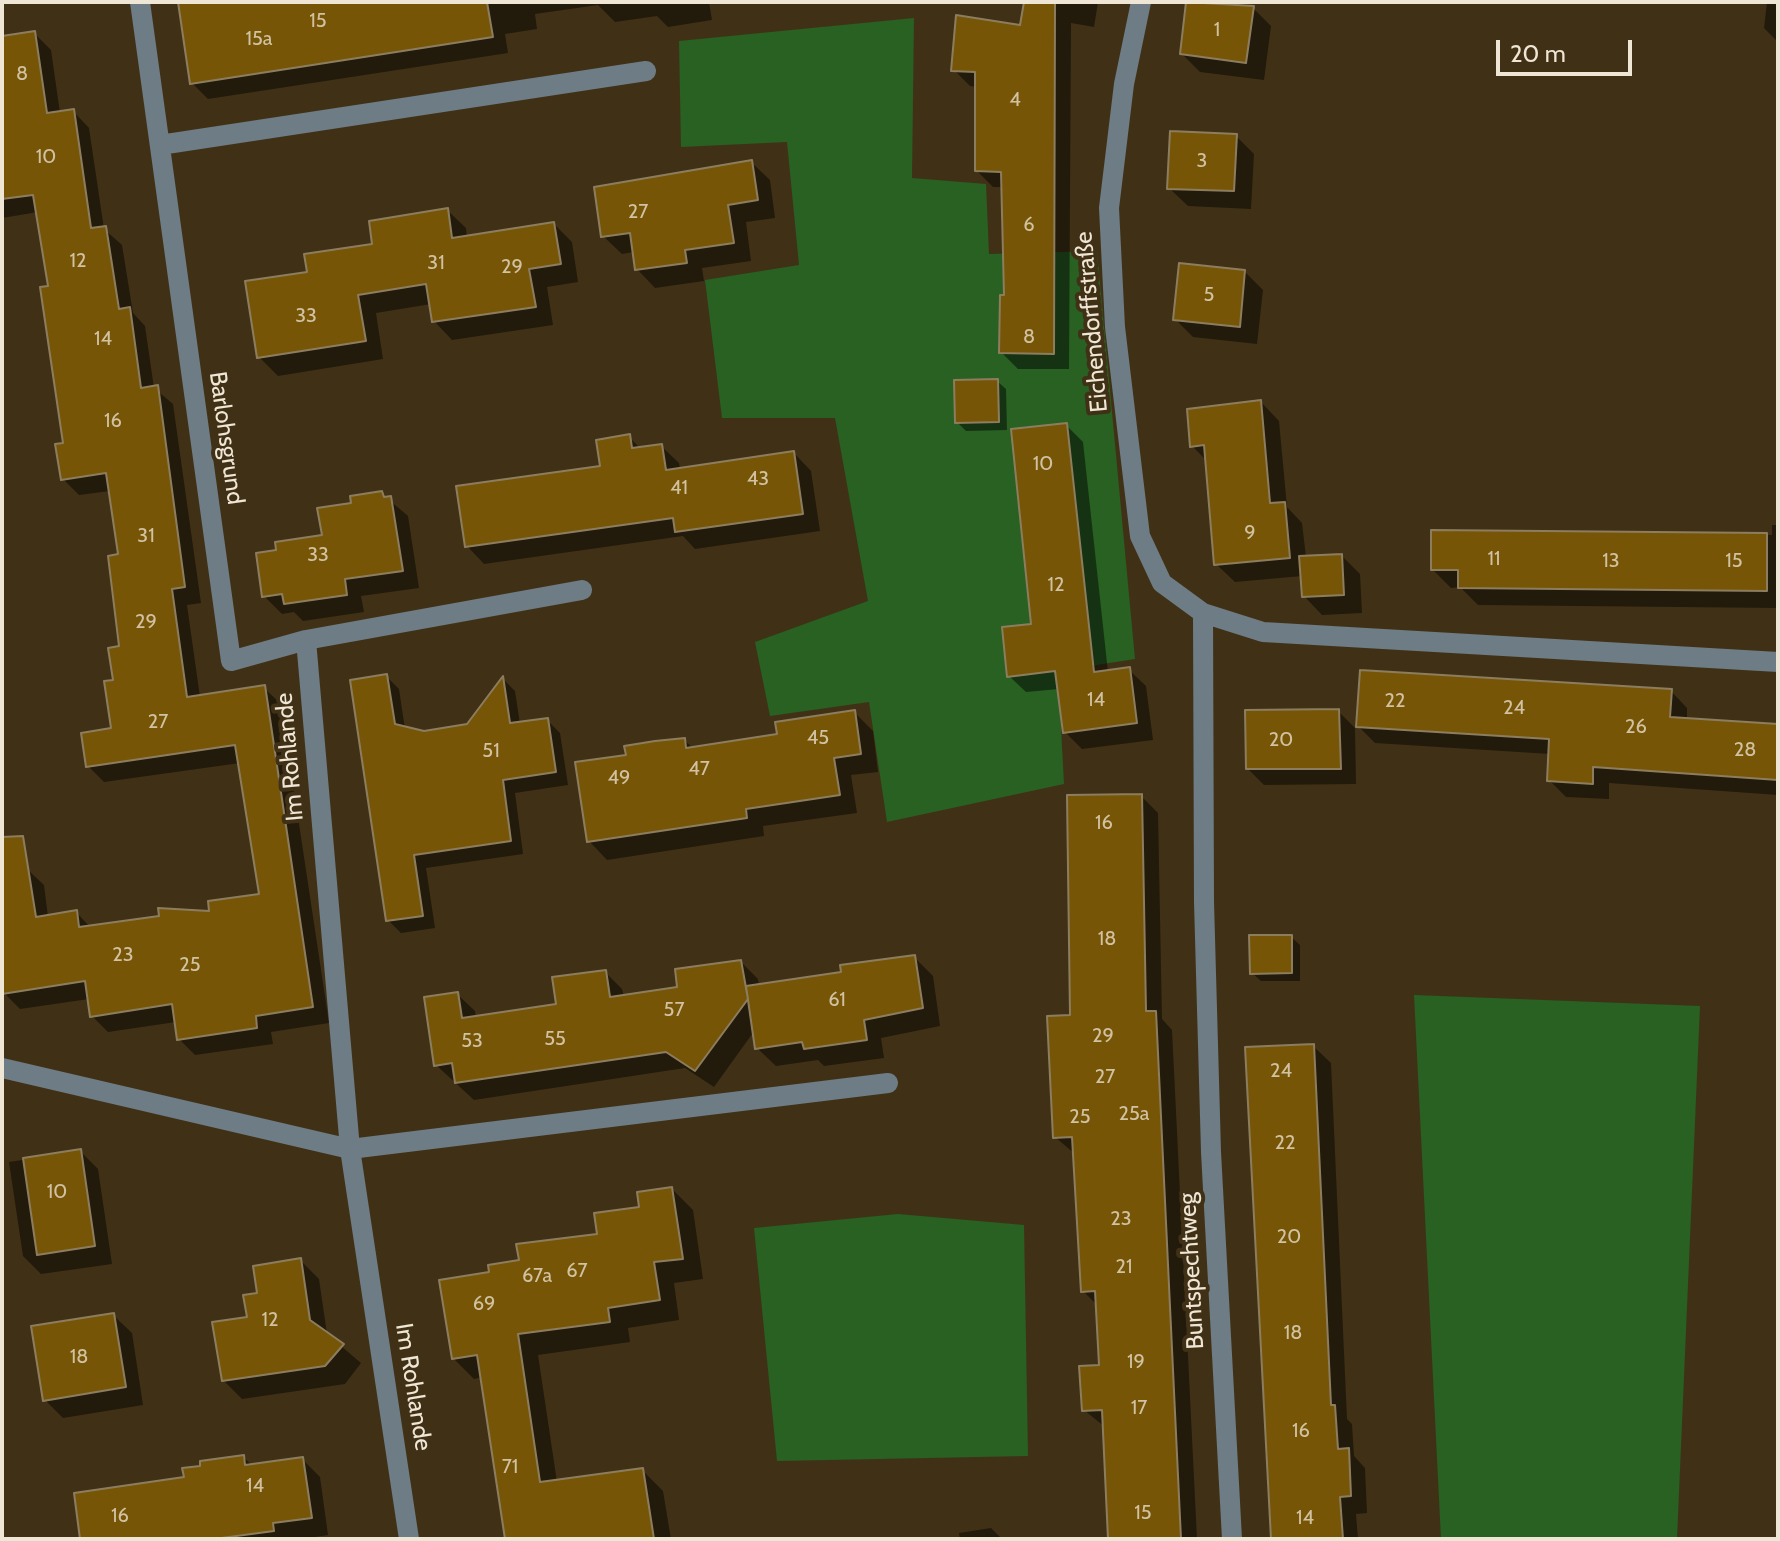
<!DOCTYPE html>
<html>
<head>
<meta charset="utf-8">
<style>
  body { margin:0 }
  #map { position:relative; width:1780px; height:1541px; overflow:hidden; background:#403116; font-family:Cabin,sans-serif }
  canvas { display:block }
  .frame { position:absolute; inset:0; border:4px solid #efe6d6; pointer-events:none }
  .scale { position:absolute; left:1496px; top:40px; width:136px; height:36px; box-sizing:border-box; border:4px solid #efe6d6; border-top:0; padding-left:10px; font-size:24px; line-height:28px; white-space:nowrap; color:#efe6d6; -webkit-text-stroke:6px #403116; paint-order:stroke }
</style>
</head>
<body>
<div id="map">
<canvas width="1780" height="1541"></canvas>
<div class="frame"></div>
<div class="scale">20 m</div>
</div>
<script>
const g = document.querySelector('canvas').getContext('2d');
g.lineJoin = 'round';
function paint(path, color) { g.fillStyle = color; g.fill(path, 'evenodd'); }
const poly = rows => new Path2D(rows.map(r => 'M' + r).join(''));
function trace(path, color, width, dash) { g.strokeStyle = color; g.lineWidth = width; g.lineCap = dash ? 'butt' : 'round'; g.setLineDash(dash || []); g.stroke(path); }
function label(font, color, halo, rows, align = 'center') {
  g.font = font + ' Cabin,sans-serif'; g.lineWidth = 8; g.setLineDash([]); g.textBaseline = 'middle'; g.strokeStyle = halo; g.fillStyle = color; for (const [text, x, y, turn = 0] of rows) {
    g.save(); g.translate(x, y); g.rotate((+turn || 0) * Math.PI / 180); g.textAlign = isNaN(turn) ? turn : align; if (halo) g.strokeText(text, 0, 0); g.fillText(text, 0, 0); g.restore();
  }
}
paint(poly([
  [914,18,912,178,986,184,989,254,1097,251,1135,659,1058,671,1064,784,887,822,869,702,770,716,755,642,868,601,835,418,722,418,705,280,799,265,787,142,681,147,679,41],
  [1414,995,1700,1006,1677,1539,1441,1539],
  [898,1214,1024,1225,1028,1456,777,1461,754,1228]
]), '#286122');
paint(poly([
  [180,2,709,2,712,20,668,27,657,16,615,22,598,5,535,14,537,29,505,34,508,53,208,99,192,83],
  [1026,2,1098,2,1094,27,1071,23,1069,369,1018,369,1001,352,1006,297,1003,187,993,187,977,171,977,87,970,86,954,70,1022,28],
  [1188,2,1253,8,1271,26,1264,80,1200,72,1182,54],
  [1767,2,1778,2,1778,42,1764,28],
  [34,33,51,50,60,113,73,111,89,128,104,229,122,245,133,313,145,326,154,388,173,404,201,603,187,605,200,697,264,688,281,704,329,1023,271,1032,273,1044,195,1055,179,1039,176,1022,108,1032,92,1016,89,999,20,1009,4,993,2,873,27,869,44,885,48,917,76,912,91,928,212,914,261,895,240,763,104,782,88,766,113,730,122,648,120,556,110,491,79,495,63,479,65,444,51,288,38,212,2,218,2,38],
  [1236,136,1254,154,1251,209,1188,206,1169,188],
  [751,162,770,180,775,218,746,222,751,261,702,268,704,281,655,288,637,269,634,252,622,254,603,236],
  [447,210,466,228,467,238,554,224,572,242,578,282,547,287,553,325,452,340,434,321,431,304,376,313,383,359,278,376,259,357,309,274],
  [1245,272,1263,290,1257,344,1193,337,1175,319],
  [997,381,1006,389,1007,430,966,431,957,422],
  [1261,402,1279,421,1287,507,1302,523,1306,557,1342,556,1360,574,1362,613,1322,615,1304,596,1302,576,1235,582,1216,564,1208,462,1192,446],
  [1066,425,1083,442,1108,672,1129,670,1146,686,1153,740,1082,749,1065,732,1059,689,1026,692,1009,676,1034,625],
  [629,437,641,449,661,446,679,463,680,470,794,453,811,471,820,531,695,549,683,536,484,564,467,546,602,468],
  [381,493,408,516,419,588,361,596,364,612,303,621,294,612,282,614,264,596,353,505],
  [1772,525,1778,525,1778,608,1478,605,1460,587,1451,588,1433,570,1433,532,1772,535],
  [386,676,399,689,405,729,424,733,469,726,503,679,515,691,520,724,547,720,560,733,568,785,515,793,523,854,426,868,435,928,401,933,388,920],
  [1671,691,1687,708,1687,720,1778,726,1778,795,1609,783,1609,799,1566,797,1549,780,1550,754,1375,743,1358,726],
  [1338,711,1355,728,1356,784,1264,785,1248,769],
  [855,713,873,731,878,772,851,775,857,813,763,826,764,836,607,860,589,841,628,757,684,740,694,749,779,736],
  [1141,796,1158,813,1162,1019,1172,1030,1197,1539,1110,1539,1105,1427,1084,1410,1101,1366,1098,1306,1083,1291,1075,1154,1055,1137,1072,1017],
  [1291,937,1300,945,1300,981,1261,981,1252,973],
  [915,958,933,976,940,1026,881,1038,884,1058,824,1066,818,1060,776,1066,757,1048,755,1030,714,1087,685,1068,474,1100,436,1065,457,994,475,1011,476,1018,558,1006,605,972,622,989,624,997,679,988,741,962,758,979,759,986],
  [1313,1046,1331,1063,1347,1419,1352,1424,1354,1456,1365,1468,1367,1513,1356,1514,1358,1539,1273,1539],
  [80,1151,98,1169,112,1264,41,1274,23,1256,9,1162],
  [672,1189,693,1210,703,1279,674,1283,679,1320,628,1328,630,1342,538,1355,557,1482,642,1470,663,1491,671,1539,507,1539,483,1377,474,1379,453,1358,491,1273,600,1236],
  [301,1261,319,1279,327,1334,361,1363,345,1384,242,1399,223,1380,259,1294],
  [113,1315,132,1333,143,1405,63,1418,45,1400],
  [243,1457,253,1466,302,1459,320,1477,328,1535,301,1539,82,1539,202,1467],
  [1778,1465,1778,1539,1776,1539],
  [991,1528,1002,1539,960,1539,959,1533]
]), '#0007');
const building = poly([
  [178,2,487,2,493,37,190,84,178,2],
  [1024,2,1055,2,1054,354,999,353,1000,295,1004,295,1001,172,975,171,975,72,951,71,956,15,1020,25,1024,2],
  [1186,2,1254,6,1246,63,1180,54,1186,2],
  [35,31,47,113,74,109,91,228,106,226,119,309,130,307,141,388,158,385,185,587,172,589,187,697,265,685,313,1007,256,1016,257,1028,177,1040,172,1004,90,1017,85,981,2,994,2,837,23,836,36,917,77,910,79,927,159,916,158,908,209,911,208,901,259,894,235,745,86,767,81,733,111,728,104,681,113,680,108,648,119,646,108,556,118,554,106,473,61,480,55,444,63,443,40,287,48,286,33,195,2,199,2,36,35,31],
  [1170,131,1237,134,1234,191,1167,189,1170,131],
  [752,160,758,200,728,205,734,243,685,250,687,263,635,270,630,233,601,237,594,187,752,160],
  [448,208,452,238,554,222,561,264,529,269,536,307,432,322,426,284,358,295,366,341,257,358,245,281,307,272,304,254,372,244,369,221,448,208],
  [1179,263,1245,270,1240,327,1173,320,1179,263],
  [998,379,999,422,955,423,954,380,998,379],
  [1261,400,1270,503,1285,502,1290,558,1214,565,1204,445,1190,447,1187,409,1261,400],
  [1067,423,1094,672,1130,667,1137,723,1063,733,1055,671,1007,677,1002,627,1031,624,1011,429,1067,423],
  [630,434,632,448,662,444,666,470,794,451,803,514,675,532,673,518,465,547,456,486,600,466,596,440,630,434],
  [382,491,384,497,391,496,403,571,345,579,347,595,284,604,282,594,262,597,256,553,276,550,275,542,322,535,317,508,351,503,350,496,382,491],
  [1431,530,1767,533,1767,591,1458,588,1458,570,1431,570,1431,530],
  [1342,554,1344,595,1302,597,1299,556,1342,554],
  [1360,670,1672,689,1670,717,1778,724,1778,780,1593,767,1593,784,1547,781,1549,739,1356,727,1360,670],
  [387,674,395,724,424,731,467,724,503,676,510,723,548,718,556,772,503,780,511,841,414,855,423,916,386,921,350,680,387,674],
  [1339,709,1341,769,1246,769,1245,710,1339,709],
  [855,710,861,754,834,758,840,795,746,809,747,818,587,842,575,762,626,755,624,746,655,741,685,738,686,748,777,734,775,722,855,710],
  [1142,794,1146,1011,1156,1011,1181,1539,1108,1539,1102,1410,1082,1411,1079,1366,1099,1365,1095,1291,1081,1292,1072,1137,1053,1138,1047,1016,1070,1015,1067,795,1142,794],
  [1249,935,1292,935,1292,973,1250,974,1249,935],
  [915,955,923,1008,864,1020,867,1040,804,1049,802,1042,755,1049,746,986,841,972,840,965,915,955],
  [741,960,748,999,695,1071,666,1052,455,1083,452,1063,434,1066,424,997,458,992,462,1018,556,1004,552,977,606,970,610,997,677,987,675,969,741,960],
  [1314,1044,1331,1405,1335,1405,1338,1449,1349,1448,1351,1496,1340,1497,1343,1539,1271,1539,1245,1047,1314,1044],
  [81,1149,95,1246,37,1255,23,1158,81,1149],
  [672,1187,683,1259,654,1262,660,1300,608,1308,610,1322,518,1334,540,1482,643,1468,654,1539,505,1539,477,1355,452,1359,439,1280,489,1272,488,1265,519,1260,516,1244,597,1234,594,1213,639,1207,637,1192,672,1187],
  [301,1258,310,1320,344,1344,325,1366,222,1381,212,1322,247,1317,243,1295,257,1293,253,1266,301,1258],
  [114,1313,126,1387,43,1401,31,1326,114,1313],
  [244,1455,245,1465,303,1457,312,1518,273,1523,274,1531,214,1539,80,1539,74,1493,184,1477,182,1468,200,1466,200,1461,244,1455]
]);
paint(building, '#765506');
trace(building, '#8d7d5f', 2);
trace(poly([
  [140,2,231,661,306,640],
  [1141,2,1124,84,1109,208,1115,327,1140,536,1162,583,1203,613,1263,632,1778,662],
  [160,145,646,71],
  [582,590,306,640,350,1149,888,1083],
  [1203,613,1204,902,1211,1152,1232,1539],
  [2,1068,350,1149,409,1539]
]), '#6e7c85', 20);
label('20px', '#d1c2a2', null, [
  ["15",318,21],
  ["1",1217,30],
  ["15a",259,39],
  ["8",22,74],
  ["4",1015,100],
  ["10",46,157],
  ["3",1202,161],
  ["27",638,212],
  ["6",1029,225],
  ["12",78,261],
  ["31",436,263],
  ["29",512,267],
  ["5",1209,295],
  ["33",306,316],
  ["8",1029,337],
  ["14",103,339],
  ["16",113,421],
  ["10",1043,464],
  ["43",758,479],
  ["41",679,488],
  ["9",1250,533],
  ["31",146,536],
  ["33",318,555],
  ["11",1494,559],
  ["13",1611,561],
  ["15",1734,561],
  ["12",1056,585],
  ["29",146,622],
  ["14",1096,700],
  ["22",1395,701],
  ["24",1514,708],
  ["27",158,722],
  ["26",1636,727],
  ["45",818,738],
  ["20",1281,740],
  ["28",1745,750],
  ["51",491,751],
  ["47",699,769],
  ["49",619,778],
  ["16",1104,823],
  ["18",1107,939],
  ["23",123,955],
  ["25",190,965],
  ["61",837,1000],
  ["57",674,1010],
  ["29",1103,1036],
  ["55",555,1039],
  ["53",472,1041],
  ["24",1281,1071],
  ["27",1105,1077],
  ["25a",1134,1114],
  ["25",1080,1117],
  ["22",1285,1143],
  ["10",57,1192],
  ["23",1121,1219],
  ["20",1289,1237],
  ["21",1124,1267],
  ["67",577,1271],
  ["67a",537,1276],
  ["69",484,1304],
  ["12",270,1320],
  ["18",1293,1333],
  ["18",79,1357],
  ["19",1136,1362],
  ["17",1139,1408],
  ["16",1301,1431],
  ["71",510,1467],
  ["14",255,1486],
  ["15",1143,1513],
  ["16",120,1516],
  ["14",1305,1518]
]);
label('24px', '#efe6d6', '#403116', [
  ["Eichendorffstraße",1092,322,-95],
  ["Barlohsgrund",226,438,82],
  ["Im Rohlande",290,757,-95],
  ["Buntspechtweg",1192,1271,-93],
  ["Im Rohlande",413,1387,81]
]);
</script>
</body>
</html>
